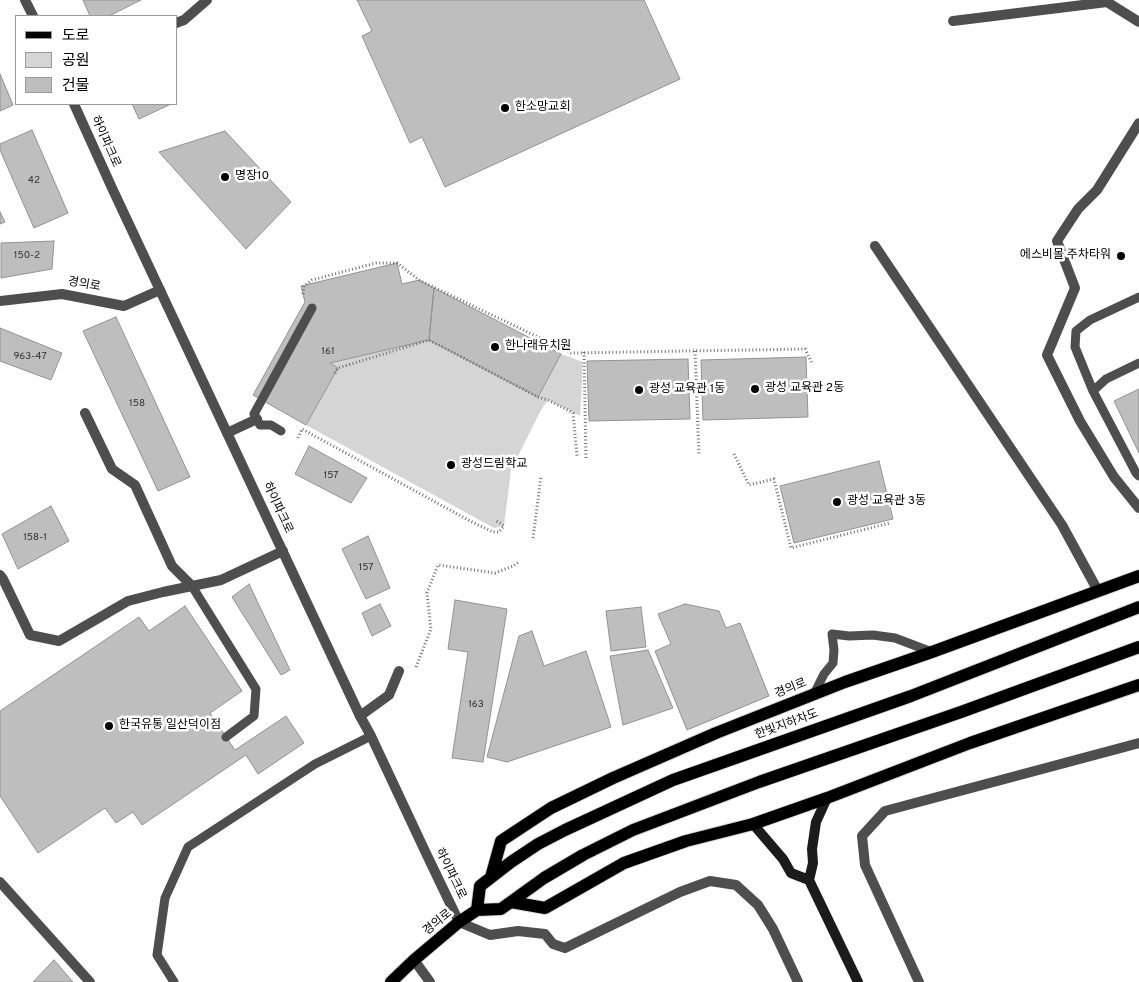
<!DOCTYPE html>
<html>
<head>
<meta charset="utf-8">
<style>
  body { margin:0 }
  #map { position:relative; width:1139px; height:982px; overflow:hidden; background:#fff; font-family:Overpass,"Noto Sans KR",sans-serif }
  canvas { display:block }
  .legend { position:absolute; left:15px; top:15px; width:162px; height:90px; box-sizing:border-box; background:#fff; border:1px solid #999; margin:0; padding:6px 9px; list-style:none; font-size:15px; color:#000 }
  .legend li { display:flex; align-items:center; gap:10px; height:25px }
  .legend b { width:25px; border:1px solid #999 }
</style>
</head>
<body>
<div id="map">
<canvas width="1139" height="982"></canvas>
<ul class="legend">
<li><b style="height:6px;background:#000"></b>도로</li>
<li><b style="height:14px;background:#d5d5d5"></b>공원</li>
<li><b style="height:14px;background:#bebebe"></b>건물</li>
</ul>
</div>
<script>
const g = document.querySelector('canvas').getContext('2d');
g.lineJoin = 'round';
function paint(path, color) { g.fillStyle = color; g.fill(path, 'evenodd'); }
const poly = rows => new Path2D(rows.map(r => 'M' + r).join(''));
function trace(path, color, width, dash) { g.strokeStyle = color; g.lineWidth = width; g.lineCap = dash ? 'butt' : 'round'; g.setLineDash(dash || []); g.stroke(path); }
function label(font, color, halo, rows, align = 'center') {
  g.font = font + ' Overpass,"Noto Sans KR",sans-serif'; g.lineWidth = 5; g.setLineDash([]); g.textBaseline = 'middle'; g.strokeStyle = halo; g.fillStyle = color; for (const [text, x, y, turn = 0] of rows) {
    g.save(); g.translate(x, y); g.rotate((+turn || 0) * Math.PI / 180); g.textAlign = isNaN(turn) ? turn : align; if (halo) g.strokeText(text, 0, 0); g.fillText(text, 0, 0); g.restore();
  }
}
paint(poly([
  [429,340,538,397,561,354,583,362,580,416,548,400,541,410,511,470,504,526,494,528,306,425,338,368,330,363]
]), '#d5d5d5');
const building = poly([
  [83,0,141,0,109,16,90,16,83,0],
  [357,0,644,0,680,79,445,187,422,137,410,143,362,36,372,31,357,0],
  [0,74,13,105,0,111,0,74],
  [132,104,171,104,139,119,132,104],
  [32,130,68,213,34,228,0,150,0,144,32,130],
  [225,131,291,202,246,249,159,152,225,131],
  [0,212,5,222,0,224,0,212],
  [54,241,52,269,1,278,1,243,54,241],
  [397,263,402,284,419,280,434,288,429,340,330,363,338,368,306,425,253,395,305,302,301,286,397,263],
  [434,288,561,354,538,397,429,340,434,288],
  [116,317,190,477,158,491,83,331,116,317],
  [0,328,62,353,51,380,0,361,0,328],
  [806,357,808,417,703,420,701,360,806,357],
  [688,359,690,419,589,421,587,361,688,359],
  [1139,389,1139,453,1114,401,1139,389],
  [309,446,367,478,351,503,295,474,309,446],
  [879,461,893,519,794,543,780,486,879,461],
  [51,506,69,541,18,569,2,534,51,506],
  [368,536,390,588,366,599,342,549,368,536],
  [249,584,290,670,281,675,232,597,249,584],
  [455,600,507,609,483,762,452,758,468,652,448,649,455,600],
  [380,604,391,626,372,636,362,613,380,604],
  [685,604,719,611,726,628,740,623,769,696,687,730,655,651,671,644,658,614,685,604],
  [185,606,242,691,210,713,235,750,286,716,304,743,258,774,246,755,142,825,133,812,116,823,105,808,38,853,0,796,0,711,139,617,149,631,185,606],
  [641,607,646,647,611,651,606,611,641,607],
  [532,631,544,666,586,651,611,727,507,762,487,757,519,636,532,631],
  [648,650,673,708,623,725,610,656,648,650],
  [54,960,73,982,33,982,54,960]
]);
paint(building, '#bebebe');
trace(building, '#929292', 1);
const primary = poly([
  [491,877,501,841,551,808,613,778,716,733,845,682,932,652,1139,576],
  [511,902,545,908,624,863,686,841,753,824,827,798,970,743,1139,685],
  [477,910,480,886,511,862,538,844,565,830,673,780,911,696,1139,607],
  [391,982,414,960,459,922,477,910,501,909,544,878,583,855,633,830,759,782,961,712,1139,647]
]);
trace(primary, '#dbdbdb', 14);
trace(poly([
  [303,294,304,286,312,280,376,263,397,263,419,280,571,353,805,349,812,363],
  [695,351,699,455],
  [584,352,586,459],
  [335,373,338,368,429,340,538,397,548,400,573,413,577,456],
  [298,438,302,429,470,521,493,532,499,532,504,526,495,520],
  [734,454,749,485,774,479,791,548,890,523],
  [533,538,541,476],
  [416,667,431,629,427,593,438,565,495,573,513,566,519,562]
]), '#707070', 3, [1, 2.5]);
trace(poly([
  [1139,297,1090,320,1076,331,1075,347,1093,391,1136,473,1139,476],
  [1093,391,1106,379,1139,363],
  [281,431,271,425,260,425,254,414,312,308],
  [192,586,256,689,254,716,226,737],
  [814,694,824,674,833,663,834,650,832,634,849,636,873,635,895,638,932,652],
  [174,982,157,955,165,898,188,847,315,764,371,736]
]), '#4e4e4e', 9);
trace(poly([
  [953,21,1107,2,1139,22],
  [176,23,184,20,207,0],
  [1139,123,1097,190,1078,209,1057,241,1075,288,1047,355,1080,421,1114,477,1139,508],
  [875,246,1062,525,1098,591],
  [0,301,62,294,124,306,160,290],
  [85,413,112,469,135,485,172,566,192,586],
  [227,433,257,419],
  [0,575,3,579,30,635,59,641,128,601,163,592,221,580,283,551],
  [360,716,389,695,399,671],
  [0,882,90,982],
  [459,922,490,935,518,931,545,934,553,944,565,948,680,892,710,881,736,885,758,905,773,929,798,982],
  [414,960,430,982],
  [919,982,865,865,862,836,885,811,1139,743]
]), '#4e4e4e', 10);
trace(poly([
  [25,0,33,16],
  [74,104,112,188,360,716,371,736,424,849,459,922]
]), '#4e4e4e', 10);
trace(poly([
  [827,798,816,822,812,849,813,863,809,880,858,982],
  [753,824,783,859,791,873,809,880]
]), '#1b1b1b', 10);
trace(primary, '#000', 12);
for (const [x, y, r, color] of [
  [505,108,5,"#000"],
  [225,177,5,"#000"],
  [1121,256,5,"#000"],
  [495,347,5,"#000"],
  [755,389,5,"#000"],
  [639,390,5,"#000"],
  [451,465,5,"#000"],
  [837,502,5,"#000"],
  [109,726,5,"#000"]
]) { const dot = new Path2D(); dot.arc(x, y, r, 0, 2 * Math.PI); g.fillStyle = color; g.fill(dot); trace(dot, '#fff', 2); }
label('10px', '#303030', null, [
  ["42",34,181],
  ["150-2",27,256],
  ["161",328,352],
  ["963-47",30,357],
  ["158",137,404],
  ["157",331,476],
  ["158-1",35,538],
  ["157",366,568],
  ["163",476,705]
]);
label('12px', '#000', '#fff', [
  ["한소망교회",515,108],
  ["명장10",235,177],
  ["에스비몰 주차타워",1111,256,"right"],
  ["한나래유치원",505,347],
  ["광성 교육관 2동",765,389],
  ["광성 교육관 1동",649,390],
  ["광성드림학교",461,465],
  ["광성 교육관 3동",847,502],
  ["한국유통 일산덕이점",119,726]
], 'left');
label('12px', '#000', '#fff', [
  ["하이파크로",105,142,66],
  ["경의로",84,285,10],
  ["하이파크로",277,508,65],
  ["경의로",791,689,-22],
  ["한빛지하차도",787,725,-20],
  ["하이파크로",450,874,64],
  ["경의로",438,923,-39]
]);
</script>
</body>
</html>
